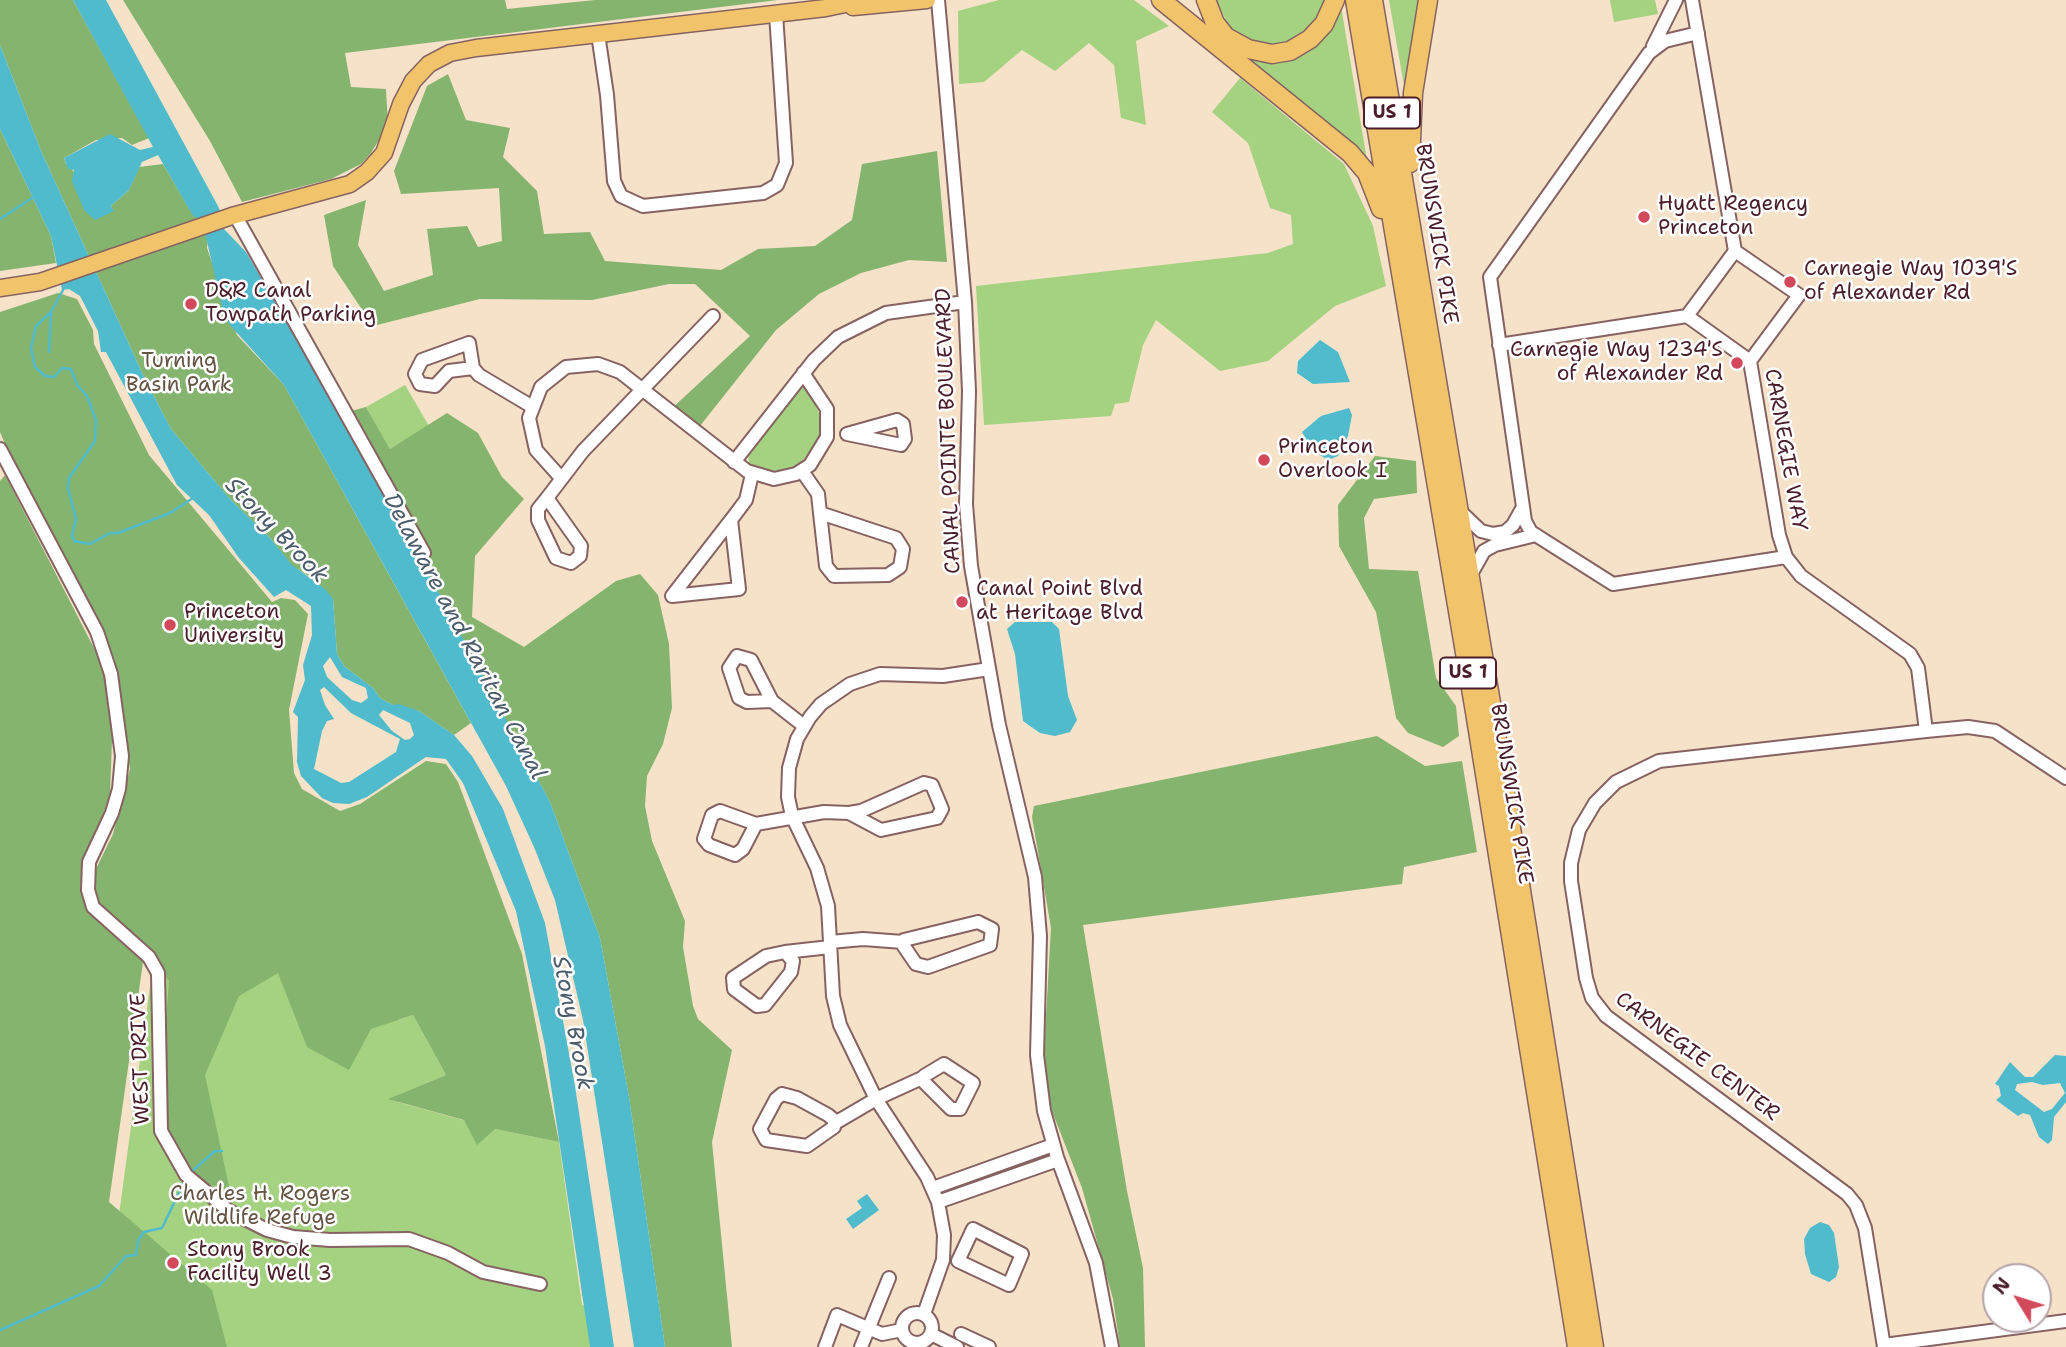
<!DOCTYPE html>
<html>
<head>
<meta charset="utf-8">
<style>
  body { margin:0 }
  #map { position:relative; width:2066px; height:1347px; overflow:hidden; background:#f5e2c9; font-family:"Shantell Sans",sans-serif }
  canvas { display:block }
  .north { position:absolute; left:1982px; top:1263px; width:70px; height:70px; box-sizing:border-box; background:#fff; border:2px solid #b7a5aa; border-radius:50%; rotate:308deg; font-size:19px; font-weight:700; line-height:28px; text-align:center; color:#4a1f2b }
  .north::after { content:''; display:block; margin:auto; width:24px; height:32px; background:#d1495b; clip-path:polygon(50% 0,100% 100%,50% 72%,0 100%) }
</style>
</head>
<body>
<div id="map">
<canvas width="2066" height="1347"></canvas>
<div class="north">N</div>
</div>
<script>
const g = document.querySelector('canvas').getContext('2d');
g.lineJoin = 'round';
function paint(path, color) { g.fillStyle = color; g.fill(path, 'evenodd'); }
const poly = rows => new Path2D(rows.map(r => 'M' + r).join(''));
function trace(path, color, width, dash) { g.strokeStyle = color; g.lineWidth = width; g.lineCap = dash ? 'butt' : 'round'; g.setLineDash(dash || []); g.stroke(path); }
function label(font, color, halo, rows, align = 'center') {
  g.font = font + ' "Shantell Sans",sans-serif'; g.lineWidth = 5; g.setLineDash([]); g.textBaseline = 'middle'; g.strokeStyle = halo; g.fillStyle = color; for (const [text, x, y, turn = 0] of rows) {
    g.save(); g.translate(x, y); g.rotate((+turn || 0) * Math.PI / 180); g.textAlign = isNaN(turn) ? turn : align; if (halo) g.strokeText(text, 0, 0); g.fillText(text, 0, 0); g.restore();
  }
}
paint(poly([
  [999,0,1134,0,1169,26,1136,41,1146,125,1121,118,1114,65,1089,43,1055,71,1022,50,984,82,959,84,958,11],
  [1216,0,1326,0,1321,17,1297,42,1260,46,1230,28],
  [1389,0,1420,0,1406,97],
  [1610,0,1655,0,1658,14,1614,22],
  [1341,6,1368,166,1241,55,1291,57,1324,37],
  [1240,78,1344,164,1373,226,1386,286,1335,306,1268,361,1220,371,1156,320,1143,345,1129,402,1115,404,1111,416,984,425,976,286,1268,253,1293,244,1291,215,1270,208,1248,143,1212,112],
  [405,385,429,426,390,449,366,407],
  [801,386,809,391,822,420,818,442,799,465,782,475,760,472,749,465,748,452],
  [154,957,398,988,399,1020,413,1015,446,1075,398,1095,398,1102,495,1129,559,1142,582,1305,588,1306,595,1347,171,1347,110,1281]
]), '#a5d280');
paint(poly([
  [0,0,73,0,149,138,132,145,122,138,96,140,64,158,66,164,113,210,111,206,129,190,139,167,163,164,193,215,202,220,208,238,207,248,237,335,284,385,471,723,454,735,419,711,393,705,380,698,373,688,344,666,337,654,333,599,310,577,292,566,270,538,230,499,171,429,144,377,41,151,0,45],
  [123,0,505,0,507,9,595,0,778,0,345,53,351,87,386,89,388,125,371,153,361,164,331,179,242,202,210,141],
  [448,74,466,120,510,128,503,157,537,191,544,234,590,232,605,261,721,270,758,249,815,246,852,220,862,164,937,151,947,262,909,260,861,273,819,294,776,330,696,431,669,411,750,336,695,284,669,284,592,300,480,299,373,326,333,266,324,215,366,200,358,245,384,291,433,275,427,229,467,226,478,247,502,241,499,188,401,194,394,171,427,86],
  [0,129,51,236,56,263,0,271],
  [58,293,77,299,93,330,94,344,149,455,272,602,281,598,295,600,308,614,289,710,294,773,302,789,340,811,360,804,426,761,446,764,458,782,522,954,559,1142,495,1129,477,1145,464,1120,388,1099,446,1075,413,1015,371,1029,349,1070,307,1047,278,973,239,996,205,1075,230,1191,200,1181,165,1139,163,1063,169,981,136,939,99,907,91,879,113,834,130,769,116,667,17,473,0,432,0,312],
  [366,407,390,449,447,413,478,433,502,477,524,499,475,556,472,617,524,647,616,581,640,574,658,595,669,644,672,708,663,744,647,776,645,806,652,841,685,921,683,947,693,1006,698,1019,732,1050,712,1142,732,1347,665,1347,629,1097,600,938,550,802,340,414],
  [1375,456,1416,461,1417,493,1374,499,1364,518,1369,569,1418,571,1436,678,1456,706,1459,736,1443,747,1408,733,1396,718,1376,612,1339,546,1338,505],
  [5,475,114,687,110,794,80,885,90,912,143,962,109,1202,212,1290,227,1347,0,1347,0,481],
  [1377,736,1425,766,1462,761,1477,852,1404,867,1402,884,1083,925,1127,1191,1143,1268,1145,1347,1120,1347,1113,1299,1082,1188,1050,1106,1044,1053,1051,928,1032,817,1034,806]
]), '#84b46e');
paint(poly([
  [73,0,106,0,219,208,224,229,246,252,375,473,550,802,600,938,629,1097,665,1347,634,1347,583,1020,555,900,534,847,506,786,284,385,229,324,223,311,202,220,193,216,158,155,142,162,129,190,111,206,114,211,95,220,84,210,72,181,74,170,68,169,64,158,110,134,140,150,153,147],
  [0,45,41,151,144,377,171,429,230,499,270,538,292,565,325,589,333,599,337,654,344,666,373,688,380,698,393,705,399,704,419,711,454,735,472,756,503,809,545,923,575,1086,614,1347,590,1347,545,1046,516,911,463,783,446,759,426,757,367,797,349,804,333,803,322,798,301,776,297,762,298,717,293,712,305,680,303,665,312,635,311,606,286,590,274,597,239,558,209,515,177,485,106,352,101,352,98,331,80,296,69,289,62,290,51,236,0,129],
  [330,657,342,677,366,688,368,698,361,703,352,700,327,677,323,666],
  [324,687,351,713,400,739,396,752,349,782,341,783,314,769,322,731,327,721,334,719,325,705,320,690],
  [383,710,410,723,414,735,410,739,405,740,392,731,379,715],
  [1320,340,1338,352,1350,382,1313,384,1297,373,1298,361],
  [1349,408,1352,415,1348,436,1338,456,1328,460,1312,450,1302,432,1321,416],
  [1015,622,1052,622,1059,629,1068,696,1077,720,1070,732,1055,736,1040,733,1023,721,1015,654,1007,629],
  [2055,1055,2066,1056,2066,1102,2054,1117,2052,1140,2048,1144,2039,1137,2030,1115,2023,1113,2018,1116,1996,1100,2001,1096,1999,1086,1995,1084,2010,1062,2025,1077,2033,1077],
  [2032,1082,2043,1085,2060,1083,2065,1093,2052,1109,2044,1112,2015,1090,2017,1084],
  [867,1194,879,1210,853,1229,846,1219,862,1208,857,1201],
  [1820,1222,1829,1225,1834,1233,1839,1267,1836,1277,1829,1282,1811,1274,1805,1254,1804,1239,1810,1228]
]), '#50bbcc');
trace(poly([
  [0,219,32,198],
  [63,290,51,312,36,326,31,348,35,367,45,376,54,377,62,368,71,369,77,385,87,396,96,420,95,441,69,478,68,488,76,519,72,535,74,541,90,544,110,533,118,533,170,513,193,498],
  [49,352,51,313],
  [190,1173,215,1151,222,1151],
  [0,1330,99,1286,126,1256,136,1255,138,1241,144,1232,162,1228,186,1178]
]), '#50bbcc', 2.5);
const minor = poly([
  [938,0,965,302,969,391,966,504,971,566,999,725,1035,877,1040,936,1037,1055,1044,1111,1057,1157,1096,1263,1112,1347],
  [1692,0,1735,251,1687,316,1750,361],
  [1698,33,1665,41,1649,53,1490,277,1525,521,1531,532,1613,584,1786,557],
  [598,34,607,95,614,181,621,196,643,206,763,193,777,185,786,163,776,14],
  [1653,46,1676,0],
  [235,215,424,553],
  [1735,251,1799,295,1750,361],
  [469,343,473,368,449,371,435,386,420,384,415,374,422,360,469,343],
  [1499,345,1687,316],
  [1750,361,1779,535,1786,557,1801,576,1910,654,1918,668,1926,731],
  [473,368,479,375,531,406],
  [897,420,903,424,905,439,901,445,847,434,897,420],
  [0,449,97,632,111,674,122,756,119,789,112,813,89,862,88,890,93,907,149,957,158,973,161,1131,186,1175,229,1211,267,1230,293,1237,330,1240,409,1239,448,1253,483,1272,540,1284],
  [734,462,814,360,838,337,886,313,965,302],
  [802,471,818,494,820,513],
  [561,478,536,450,529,418,541,387,566,367,598,364,620,372,747,471,774,479,796,474,810,465,827,437,827,409,803,373],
  [547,498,583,451,713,316],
  [547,498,581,546,580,556,571,563,556,558,538,520,538,509,547,498],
  [1460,511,1481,531,1493,534,1505,532,1513,525,1523,507],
  [820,513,896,538,903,549,900,567,888,575,834,576,826,566,820,513],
  [731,520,739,589,672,596,731,520],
  [731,520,746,500,752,474],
  [1470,576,1484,551,1495,545,1536,535],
  [737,656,751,660,772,701,747,702,739,698,729,668,737,656],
  [772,701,804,726],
  [924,783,932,785,942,809,937,818,881,830,849,813,861,811,924,783],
  [720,811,756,824,743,849,735,855,709,845,704,839,712,815,720,811],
  [756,824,824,812,849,813],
  [978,922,992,929,990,945,928,967,916,964,903,945,904,940,978,922],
  [830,942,863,939,903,942],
  [785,952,793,961,791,972,765,1005,757,1006,734,989,733,978,766,956,785,952],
  [785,952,830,947],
  [944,1064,973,1083,960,1109,951,1109,923,1081,924,1076,944,1064],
  [782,1094,797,1098,828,1115,834,1120,834,1127,807,1146,766,1140,760,1129,776,1099,782,1094],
  [835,1123,876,1099,922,1078],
  [933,1188,1053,1145],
  [938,1202,1058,1160],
  [973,1229,1022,1254,1009,1285,958,1261,973,1229],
  '902 1328a15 15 0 1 1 30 0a15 15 0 1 1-30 0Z',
  [924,1314,943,1260,944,1235,938,1202,927,1177,876,1099,840,1025,833,996,828,906,817,868,792,816,788,797,789,768,797,739,810,717,821,704,850,684,880,674,943,676,989,669],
  [931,1334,957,1347],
  [961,1334,989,1347],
  [1884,1345,2066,1321],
  [825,1347,837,1315,882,1334,902,1330],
  [861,1347,889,1278],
  [1884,1347,1865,1228,1856,1205,1847,1194,1606,1016,1592,998,1586,978,1571,881,1571,863,1579,830,1595,803,1616,782,1659,761,1926,731,1968,727,1995,731,2066,778]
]);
const major = poly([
  [853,7,927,0],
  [0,288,40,282,232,216,350,184,367,172,384,153,401,104,413,81,429,64,450,53,476,48,826,8,864,0]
]);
const highway = poly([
  [1161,0,1350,153,1367,173,1381,209],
  [1206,0,1215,23,1226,37,1248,49,1272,54,1290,51,1310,39,1324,24,1335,0],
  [1355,0,1475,712,1577,1347],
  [1373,0,1492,709,1594,1347],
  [1410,163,1413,93,1428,0]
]);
trace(minor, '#866362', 16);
trace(major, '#866362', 19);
trace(highway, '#866362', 21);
trace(minor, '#fff', 12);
trace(major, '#f1c36a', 16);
trace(highway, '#f1c36a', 18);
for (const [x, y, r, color] of [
  [1644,217,7,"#d1495b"],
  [1790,282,7,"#d1495b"],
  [191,304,7,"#d1495b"],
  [1737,363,7,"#d1495b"],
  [1264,460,7,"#d1495b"],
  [962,602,7,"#d1495b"],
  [170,625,7,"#d1495b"],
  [173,1263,7,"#d1495b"]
]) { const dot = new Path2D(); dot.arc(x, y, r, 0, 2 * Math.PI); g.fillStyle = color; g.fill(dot); trace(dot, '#fff', 2.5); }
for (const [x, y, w] of [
  [1392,113,56],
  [1468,673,56]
]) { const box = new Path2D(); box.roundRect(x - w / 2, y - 15.5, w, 31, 5); g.fillStyle = '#fff'; g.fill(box); trace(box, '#4a1f2b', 2); }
label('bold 19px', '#4a1f2b', null, [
  ["US 1",1392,113],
  ["US 1",1468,673]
]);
label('21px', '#4a1f2b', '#fff', [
  ["Hyatt Regency",1658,205],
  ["Princeton",1658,229],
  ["Carnegie Way 1039'S",1804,270],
  ["of Alexander Rd",1804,294],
  ["D&R Canal",205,292],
  ["Towpath Parking",205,316],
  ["Carnegie Way 1234'S",1723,351,"right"],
  ["of Alexander Rd",1723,375,"right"],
  ["Princeton",1278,448],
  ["Overlook I",1278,472],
  ["Canal Point Blvd",976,590],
  ["at Heritage Blvd",976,614],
  ["Princeton",184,613],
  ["University",184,637],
  ["Stony Brook",187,1251],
  ["Facility Well 3",187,1275]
], 'left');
label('21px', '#4a1f2b', '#fff', [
  ["BRUNSWICK PIKE",1436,234,81],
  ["CANAL POINTE BOULEVARD",949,431,-92],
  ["CARNEGIE WAY",1785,450,80],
  ["BRUNSWICK PIKE",1511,794,81],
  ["CARNEGIE CENTER",1697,1057,37],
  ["WEST DRIVE",141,1059,-92]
]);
label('21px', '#655544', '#fff', [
  ["Turning",179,362],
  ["Basin Park",179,386],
  ["Charles H. Rogers",260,1195],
  ["Wildlife Refuge",260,1219]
]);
label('italic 23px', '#4c5d6b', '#fff', [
  ["Stony Brook",276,531,46],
  ["Delaware and Raritan Canal",464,637,62],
  ["Stony Brook",572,1023,79]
]);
</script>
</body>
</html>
